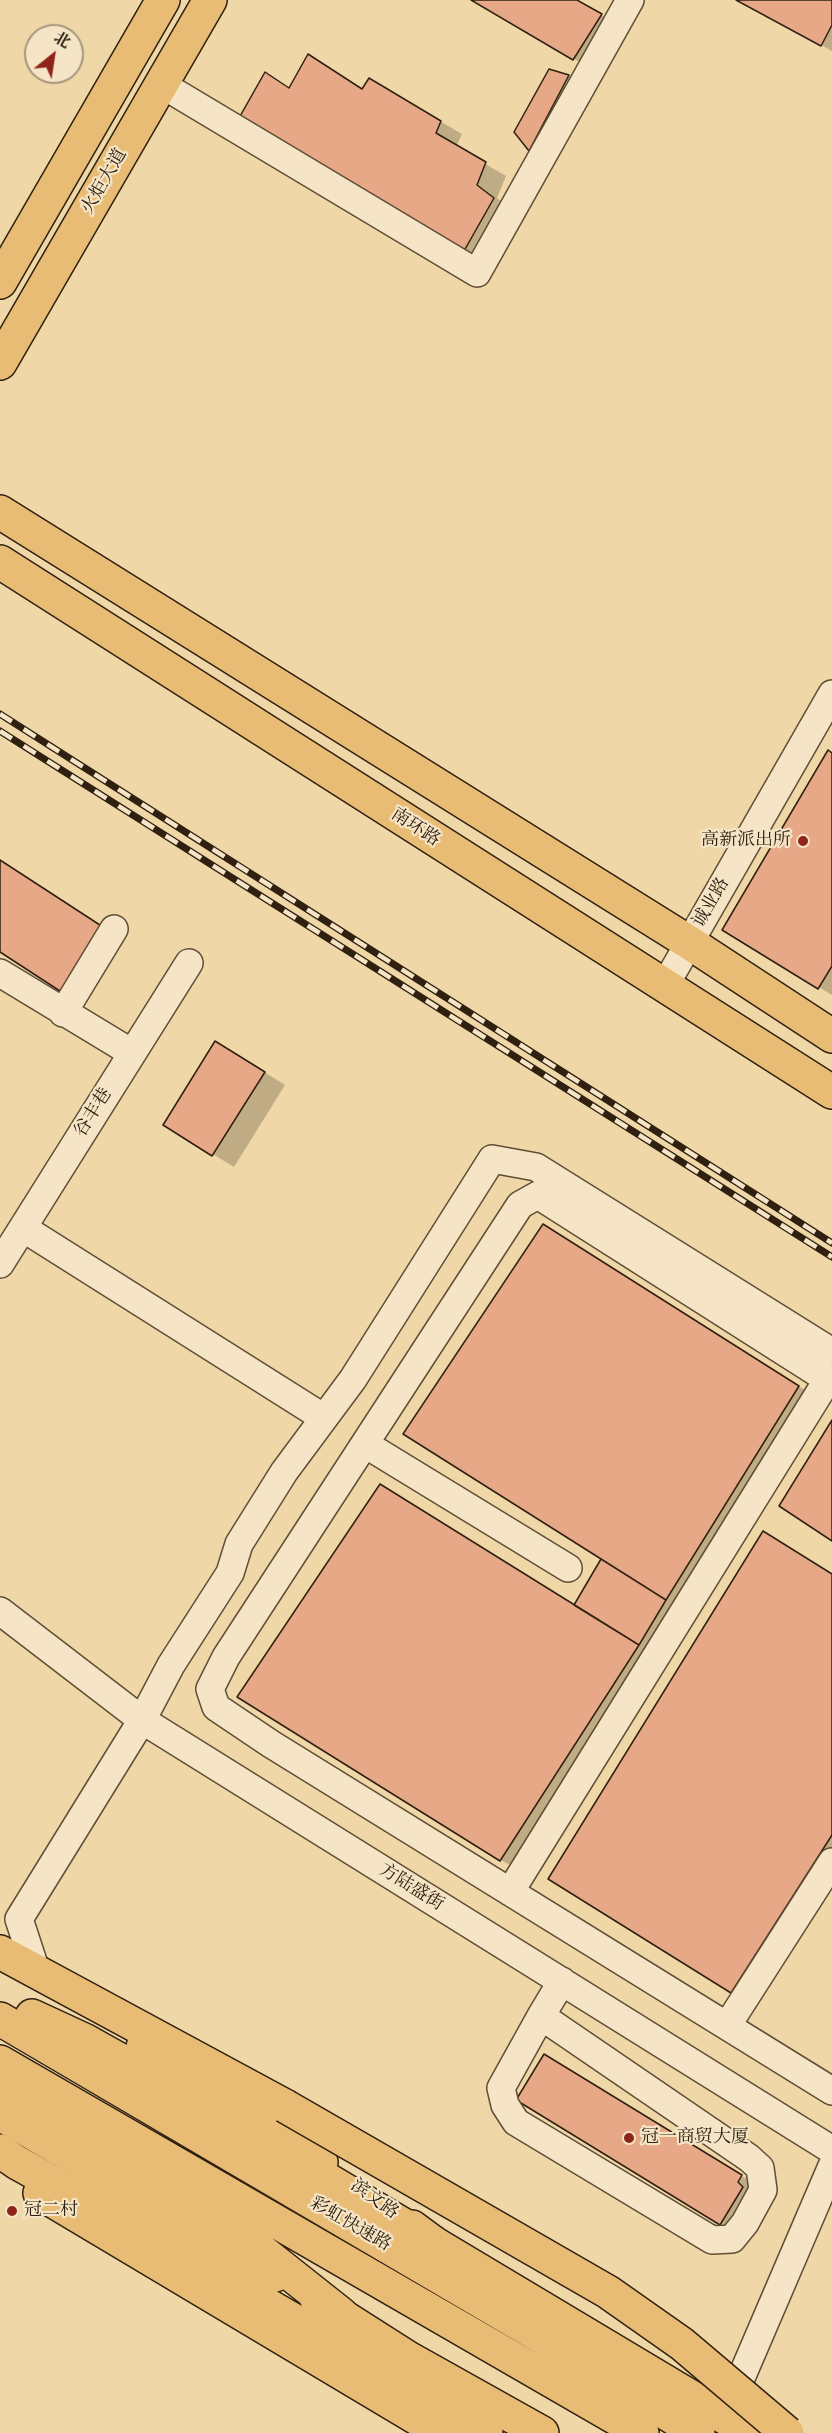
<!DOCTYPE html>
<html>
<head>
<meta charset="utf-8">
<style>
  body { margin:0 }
  #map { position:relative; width:832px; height:2433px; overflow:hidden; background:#efd7a7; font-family:"IM FELL Double Pica","Noto Serif SC",serif }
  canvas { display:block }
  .north { position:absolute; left:24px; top:24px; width:60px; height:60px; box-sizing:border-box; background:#f5e5c6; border:2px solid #a6967d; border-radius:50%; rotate:30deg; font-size:16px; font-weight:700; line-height:24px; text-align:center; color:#2f2010 }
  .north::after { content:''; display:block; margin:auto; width:21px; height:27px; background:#8f2418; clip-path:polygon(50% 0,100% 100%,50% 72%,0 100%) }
</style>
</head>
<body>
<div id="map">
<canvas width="832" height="2433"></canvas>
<div class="north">北</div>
</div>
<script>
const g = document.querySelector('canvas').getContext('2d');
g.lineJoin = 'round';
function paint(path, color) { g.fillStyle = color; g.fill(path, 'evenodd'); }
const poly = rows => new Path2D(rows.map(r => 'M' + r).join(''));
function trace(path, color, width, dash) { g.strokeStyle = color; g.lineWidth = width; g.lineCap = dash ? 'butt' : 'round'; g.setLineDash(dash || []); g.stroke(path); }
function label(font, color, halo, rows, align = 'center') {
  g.font = font + ' "IM FELL Double Pica","Noto Serif SC",serif'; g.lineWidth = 4.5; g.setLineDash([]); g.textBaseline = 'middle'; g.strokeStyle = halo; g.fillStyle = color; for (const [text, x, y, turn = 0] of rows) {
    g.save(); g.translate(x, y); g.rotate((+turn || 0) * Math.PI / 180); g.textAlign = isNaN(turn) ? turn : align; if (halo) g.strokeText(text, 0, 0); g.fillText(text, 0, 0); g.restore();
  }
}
paint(poly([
  [474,0,574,0,622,27,595,71],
  [738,0,832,0,832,51],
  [309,56,363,90,369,80,462,134,456,147,506,176,497,198,515,211,481,268,290,89],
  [549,71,569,76,584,85,546,159,530,150,516,132],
  [832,754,832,995,724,929],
  [0,860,124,940,84,1004,0,950],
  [237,1055,285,1085,234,1167,165,1125],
  [564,1238,819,1399,522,1872,501,1860,575,1606,603,1559],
  [832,1575,832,1880,752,2004,731,1992],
  [566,2068,763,2189,742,2236,518,2100]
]), '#0003');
const building = poly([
  [471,0,577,0,602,14,573,60,471,0],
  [736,0,832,0,832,25,821,46,736,0],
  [308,54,362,89,369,78,441,121,436,133,486,162,477,185,494,198,460,258,239,118,265,72,289,88,308,54],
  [549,69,569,75,529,151,514,132,549,69],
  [828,750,832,753,832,966,818,989,722,930,828,750],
  [0,860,103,927,63,993,0,952,0,860],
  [215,1041,265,1072,212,1156,163,1125,215,1041],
  [543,1224,799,1386,666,1600,403,1434,543,1224],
  [832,1420,832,1541,779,1506,832,1420],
  [380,1484,639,1645,500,1861,237,1697,380,1484],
  [763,1531,832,1574,832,1835,731,1993,548,1879,763,1531],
  [601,1559,666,1600,639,1645,574,1605,601,1559],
  [544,2054,742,2175,738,2182,743,2187,720,2225,516,2100,544,2054]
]);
paint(building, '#e7a887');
trace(building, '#2f2010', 1.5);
const minor = poly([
  [161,84,477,273,630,0],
  [0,973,132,1053],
  [664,987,832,694],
  [63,1013,114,929],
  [23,1228,324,1418],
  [0,1264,189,963],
  [832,1382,538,1195,520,1205,226,1657,210,1689,216,1707,271,1744,832,2091],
  [365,1444,568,1568],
  [0,1611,142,1720,832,2150],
  [510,1892,828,1379],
  [36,1971,19,1919,142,1720,171,1665,230,1573,239,1544,284,1472,353,1379,492,1159,536,1167,832,1352],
  [541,2016,749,2158,760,2168,763,2190,745,2223,732,2239,712,2240,516,2122,505,2105,501,2088,541,2016,562,1981],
  [727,2026,832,1862],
  [729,2406,832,2166]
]);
const major = poly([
  [0,282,163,0],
  [0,363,210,0],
  [0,512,690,943,832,1036],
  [0,562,832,1092],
  [143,2047,239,2102,321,2162],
  [0,2114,275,2275],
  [40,2193,442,2433],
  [412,2227,435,2244,751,2433],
  [317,2300,408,2358,542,2433]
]);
const highway = poly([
  [0,1952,285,2106],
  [32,2016,84,2040,234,2124,435,2244],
  [0,2019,576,2357,698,2433],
  [0,2062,642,2433],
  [0,2091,235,2230,341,2314],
  [0,2151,16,2162,187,2258,486,2433]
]);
trace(minor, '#5f4e36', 30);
trace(major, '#2f2010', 36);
trace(highway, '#2f2010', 36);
trace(minor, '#f5e5c6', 27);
trace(major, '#e8bc74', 33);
trace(highway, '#e8bc74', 33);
const rail = poly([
  [0,714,832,1243],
  [0,731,832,1257]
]);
trace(rail, '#2f2010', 7);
trace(rail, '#f5e5c6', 4.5, [14]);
const highwayBridge = poly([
  [285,2106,608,2292,682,2344,787,2433]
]);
trace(highwayBridge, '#2f2010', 36, []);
trace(highwayBridge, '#e8bc74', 33);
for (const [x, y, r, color] of [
  [803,841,6,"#8f2418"],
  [629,2138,6,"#8f2418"],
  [12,2211,6,"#8f2418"]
]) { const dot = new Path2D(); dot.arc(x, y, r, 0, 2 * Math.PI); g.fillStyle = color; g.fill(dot); trace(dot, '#f5e5c6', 2); }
label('18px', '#2f2010', '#f5e5c6', [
  ["火炬大道",105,182,-60],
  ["南环路",415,828,33],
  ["诚业路",712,903,-60],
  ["谷丰巷",94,1113,-58],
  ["方陆盛街",411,1888,32],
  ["滨文路",374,2200,36],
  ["彩虹快速路",350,2225,30]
]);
label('18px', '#2f2010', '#f5e5c6', [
  ["高新派出所",791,841,"right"],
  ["冠一商贸大厦",641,2138],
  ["冠二村",24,2211]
], 'left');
</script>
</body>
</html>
